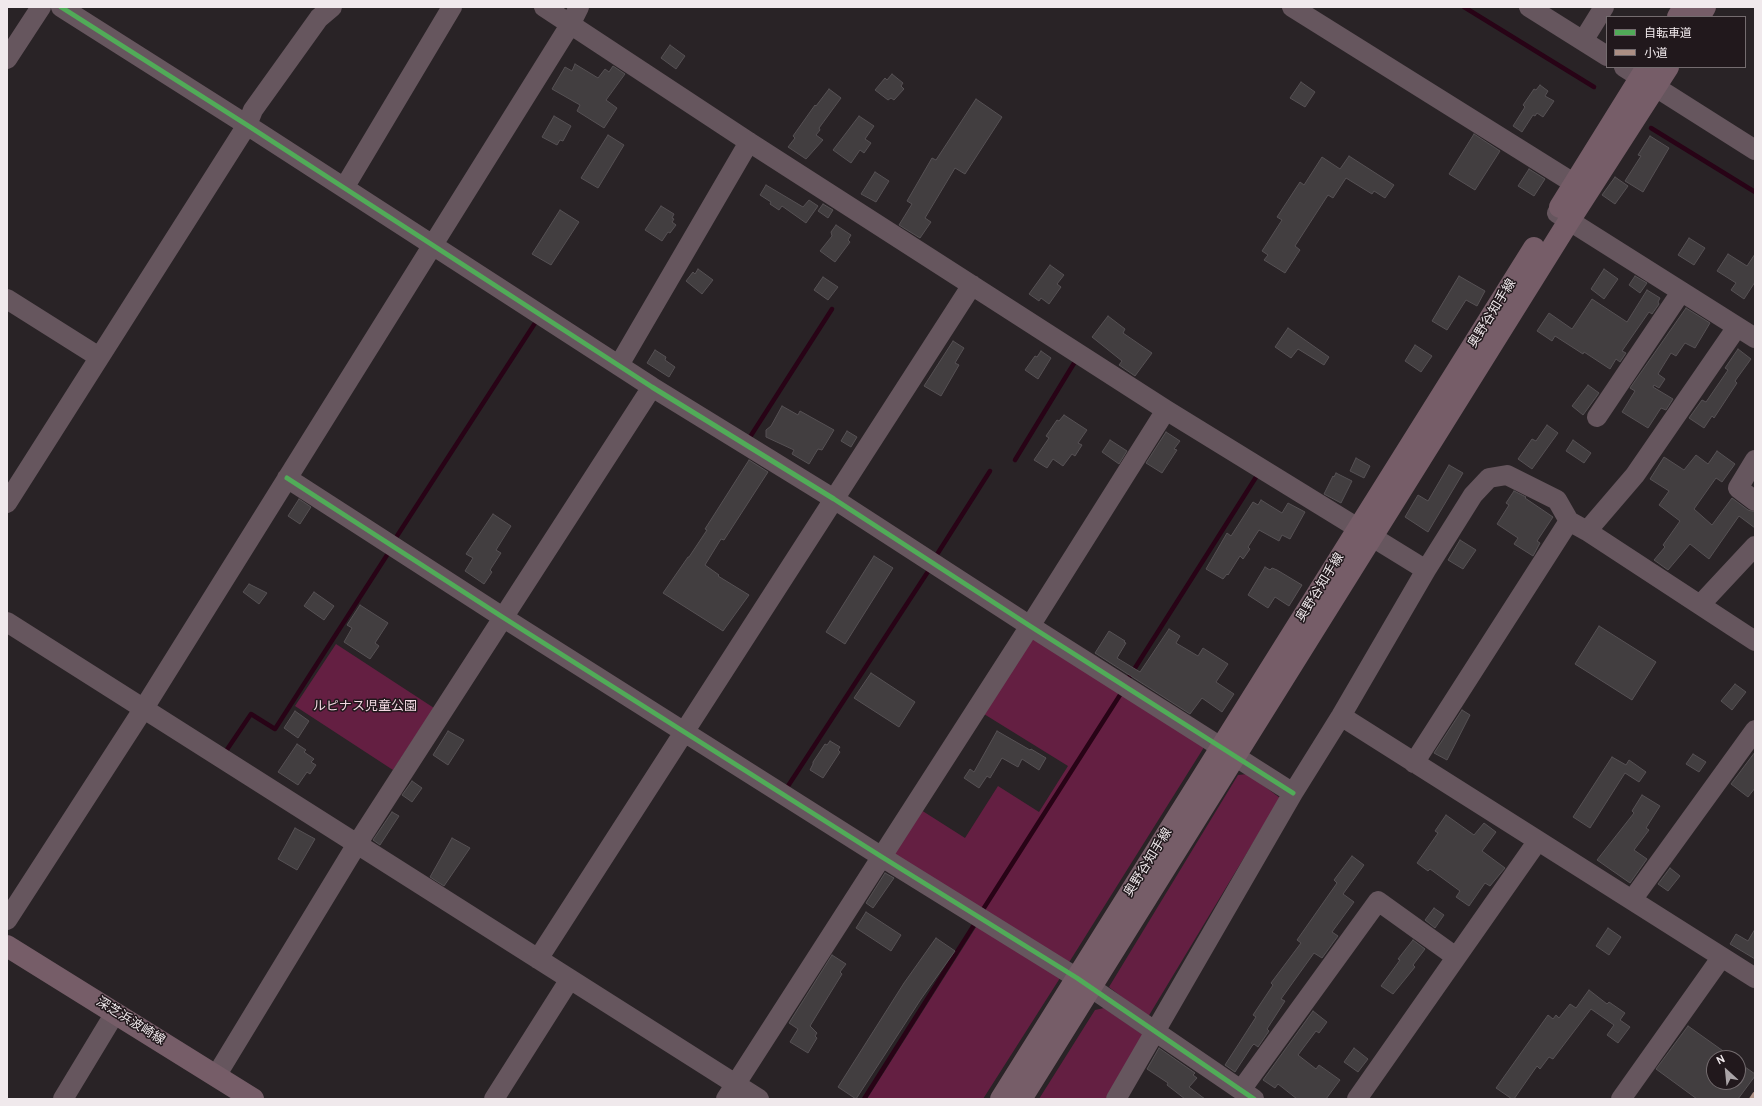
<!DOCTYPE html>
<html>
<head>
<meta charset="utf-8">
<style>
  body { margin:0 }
  #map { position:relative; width:1762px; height:1106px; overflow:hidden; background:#292326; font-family:Overpass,"Noto Sans JP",sans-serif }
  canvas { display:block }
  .frame { position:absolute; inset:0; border:8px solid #f0e9ec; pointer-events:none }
  .legend { position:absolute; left:1606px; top:16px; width:140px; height:52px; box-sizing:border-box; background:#21181c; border:1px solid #746c6f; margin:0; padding:5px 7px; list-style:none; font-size:12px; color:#f0e9ec }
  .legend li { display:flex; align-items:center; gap:8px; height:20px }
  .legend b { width:20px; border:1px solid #746c6f }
  .north { position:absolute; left:1706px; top:1050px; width:40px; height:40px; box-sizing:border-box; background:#21181c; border:1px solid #746c6f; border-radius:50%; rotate:333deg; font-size:11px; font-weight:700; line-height:16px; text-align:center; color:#f0e9ec }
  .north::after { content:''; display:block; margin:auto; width:14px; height:18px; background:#aaa4a7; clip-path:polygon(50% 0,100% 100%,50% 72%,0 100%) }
</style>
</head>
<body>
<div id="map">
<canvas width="1762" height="1106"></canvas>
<div class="frame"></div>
<ul class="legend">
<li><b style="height:5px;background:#51ab58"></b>自転車道</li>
<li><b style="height:5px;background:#ac8f84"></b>小道</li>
</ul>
<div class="north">N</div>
</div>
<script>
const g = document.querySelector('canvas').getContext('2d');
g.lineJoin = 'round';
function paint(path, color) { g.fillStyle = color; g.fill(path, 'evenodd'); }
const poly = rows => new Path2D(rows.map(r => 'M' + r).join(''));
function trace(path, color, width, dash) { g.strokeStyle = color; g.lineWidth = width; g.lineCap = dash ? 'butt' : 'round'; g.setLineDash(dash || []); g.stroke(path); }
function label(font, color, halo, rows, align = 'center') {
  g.font = font + ' Overpass,"Noto Sans JP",sans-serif'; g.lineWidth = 3; g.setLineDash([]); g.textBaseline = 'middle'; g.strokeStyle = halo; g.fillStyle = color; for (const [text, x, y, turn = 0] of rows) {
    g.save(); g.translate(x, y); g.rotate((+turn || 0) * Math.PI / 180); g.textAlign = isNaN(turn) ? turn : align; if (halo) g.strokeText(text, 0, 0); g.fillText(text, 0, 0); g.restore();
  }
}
paint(poly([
  [1033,636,1206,744,1068,964,893,854,921,810,965,838,998,786,1039,812,1068,766,984,714],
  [336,644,434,708,393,770,295,706],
  [1248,774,1280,798,1148,1017,1109,987,1238,775],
  [978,924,1060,978,983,1099,867,1099],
  [1104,1008,1143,1035,1106,1099,1039,1099,1095,1010]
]), '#641f42');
trace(poly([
  [1464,7,1594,87],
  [1651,128,1755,192],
  [750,437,832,309],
  [1015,460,1076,360],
  [397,536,537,320],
  [936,556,990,471],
  [1128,679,1258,474],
  [226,751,251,714,275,729,389,552],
  [788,786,929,570],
  [982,911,1120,695],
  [864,1099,974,925]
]), '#280316', 4.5);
const building = poly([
  [670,45,685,56,676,69,661,58,670,45],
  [575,64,598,78,605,69,609,72,613,66,625,74,606,100,617,108,604,128,577,111,580,105,552,89,565,67,572,71,575,64],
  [892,74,903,83,901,86,904,89,894,100,891,98,888,100,875,90,885,78,887,80,892,74],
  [1301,82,1315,92,1305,107,1290,98,1301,82],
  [1540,85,1548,91,1545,96,1554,101,1543,117,1537,113,1535,116,1533,115,1522,132,1513,126,1525,107,1523,105,1534,89,1536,90,1540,85],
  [829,89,841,98,819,128,820,130,816,135,823,140,806,159,788,147,795,138,793,136,815,105,816,106,829,89],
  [976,99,1002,117,965,174,955,168,925,218,931,222,920,238,899,225,912,204,907,201,932,158,936,160,976,99],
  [554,116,571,126,563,141,560,140,557,145,542,137,554,116],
  [859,116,874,126,865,139,871,143,864,153,860,150,851,163,833,150,859,116],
  [1474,134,1500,151,1475,190,1449,174,1474,134],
  [608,135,624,145,598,188,581,178,608,135],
  [1650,136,1669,148,1643,192,1625,181,1641,156,1638,155,1650,136],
  [1349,156,1394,185,1385,198,1374,191,1372,194,1346,178,1333,198,1328,195,1295,246,1300,250,1285,273,1264,260,1268,255,1262,251,1282,220,1277,217,1300,182,1304,185,1322,157,1340,169,1349,156],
  [1529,169,1545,179,1534,196,1518,186,1529,169],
  [875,172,889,181,876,202,861,194,875,172],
  [1615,177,1628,186,1615,204,1602,195,1615,177],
  [766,185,803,207,809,200,818,206,806,223,782,206,779,210,770,204,771,202,760,195,766,185],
  [823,204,833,210,828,218,818,211,823,204],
  [661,206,674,214,672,218,674,219,672,222,676,225,670,233,668,232,662,241,645,230,661,206],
  [560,210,579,222,551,265,532,254,560,210],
  [836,225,851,235,848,240,850,242,835,262,820,251,832,236,831,232,836,225],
  [1689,238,1705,248,1694,265,1678,255,1689,238],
  [1728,254,1747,266,1755,254,1755,282,1744,299,1731,290,1736,283,1717,271,1728,254],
  [1050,265,1064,275,1057,284,1061,287,1049,304,1041,298,1039,301,1029,294,1050,265],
  [698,269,713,280,702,294,686,281,693,272,695,274,698,269],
  [1604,269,1618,279,1604,299,1591,289,1604,269],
  [1459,276,1485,291,1477,306,1466,300,1447,330,1432,321,1459,276],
  [1635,276,1647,283,1640,293,1629,285,1635,276],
  [823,277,838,287,828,300,814,290,823,277],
  [1647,290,1660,298,1658,302,1659,304,1652,314,1649,312,1622,351,1626,353,1620,362,1616,359,1610,369,1584,352,1583,354,1555,336,1552,341,1537,331,1549,313,1572,329,1592,299,1627,322,1647,290],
  [1686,308,1710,323,1695,348,1685,343,1676,356,1671,353,1658,374,1665,379,1659,388,1654,385,1653,387,1673,399,1666,410,1661,408,1648,428,1622,412,1635,391,1630,388,1686,308],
  [1108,316,1125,329,1123,333,1152,353,1135,376,1119,365,1122,361,1092,337,1108,316],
  [1288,328,1329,357,1324,365,1298,349,1291,358,1275,347,1288,328],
  [953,341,964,348,955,363,959,365,941,396,924,386,953,341],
  [1415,345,1432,356,1421,372,1405,361,1415,345],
  [1738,349,1751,359,1735,381,1737,383,1714,418,1712,416,1704,428,1689,418,1702,400,1706,402,1728,370,1725,368,1738,349],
  [655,350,666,357,665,360,675,367,669,377,647,363,655,350],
  [1041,351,1051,358,1038,379,1025,370,1035,356,1037,357,1041,351],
  [1588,385,1599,393,1583,415,1572,406,1588,385],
  [782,406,798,415,800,411,834,430,822,450,818,449,809,464,792,454,794,450,766,437,766,430,771,426,782,406],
  [1064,415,1087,430,1078,443,1082,445,1075,456,1072,454,1063,466,1053,459,1047,468,1034,460,1049,438,1046,436,1057,420,1059,421,1064,415],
  [1547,425,1558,433,1532,469,1518,459,1532,439,1536,441,1547,425],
  [847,431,857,437,851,447,841,441,847,431],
  [1166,432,1180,441,1174,449,1177,450,1162,473,1146,463,1166,432],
  [1110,440,1127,451,1119,464,1102,452,1110,440],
  [1573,440,1591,453,1584,463,1566,451,1573,440],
  [1717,451,1735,464,1722,482,1716,478,1694,509,1712,525,1732,498,1748,510,1755,512,1755,528,1739,516,1709,559,1690,544,1668,570,1654,560,1665,547,1663,545,1680,521,1659,505,1669,491,1650,479,1664,457,1684,470,1696,455,1708,464,1717,451],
  [1356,458,1370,466,1364,478,1350,471,1356,458],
  [749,460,768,472,724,540,721,539,705,565,719,575,718,576,749,595,723,631,663,593,688,557,689,557,707,530,705,529,749,460],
  [1449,465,1463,473,1428,532,1405,517,1418,495,1428,501,1449,465],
  [1336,473,1352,481,1341,503,1324,494,1333,476,1334,477,1336,473],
  [1514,491,1526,497,1525,498,1553,517,1537,541,1540,543,1533,556,1514,544,1518,538,1497,524,1509,505,1506,503,1514,491],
  [299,499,311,507,300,524,288,516,299,499],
  [1261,500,1282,513,1288,503,1305,512,1290,539,1282,535,1279,541,1259,530,1248,547,1250,549,1243,559,1240,556,1228,575,1227,574,1223,579,1206,569,1227,533,1231,536,1253,502,1258,505,1261,500],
  [493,514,511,526,496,550,501,553,490,570,492,572,484,584,465,571,473,558,466,554,493,514],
  [1460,540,1476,550,1463,569,1448,560,1460,540],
  [874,556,893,568,845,644,826,632,874,556],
  [1265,567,1270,570,1272,568,1277,570,1302,585,1289,606,1275,597,1268,608,1248,595,1265,567],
  [249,584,267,593,259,604,243,592,249,584],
  [314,592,334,606,324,620,304,606,314,592],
  [360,605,388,623,375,643,379,646,370,659,344,642,352,628,347,625,360,605],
  [1599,626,1656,662,1632,700,1575,664,1599,626],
  [1169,629,1180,636,1176,643,1198,656,1203,648,1228,664,1216,682,1234,694,1222,712,1202,698,1190,714,1095,653,1109,631,1125,641,1124,642,1126,643,1117,658,1140,672,1169,629],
  [871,673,915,702,899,727,854,698,871,673],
  [1735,684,1746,692,1732,710,1721,701,1735,684],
  [1462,710,1470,715,1447,760,1434,753,1462,710],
  [295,711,309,721,298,738,284,728,295,711],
  [448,731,464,740,448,765,433,755,448,731],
  [997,731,1030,750,1031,749,1046,758,1039,770,1022,759,1018,767,1002,758,990,778,987,776,979,788,964,778,970,769,974,772,997,731],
  [830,741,840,747,838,750,840,752,823,778,810,770,813,764,813,762,825,744,827,745,830,741],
  [297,744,306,750,304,752,314,759,311,762,316,765,310,774,307,772,298,785,278,772,297,744],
  [1755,752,1755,788,1748,797,1731,784,1755,752],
  [1693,754,1706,762,1699,772,1686,764,1693,754],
  [1612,757,1626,765,1629,760,1646,772,1639,782,1625,773,1590,828,1573,817,1612,757],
  [412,781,422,788,412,802,402,795,412,781],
  [1642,795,1660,806,1646,828,1649,830,1634,850,1647,859,1630,883,1597,860,1634,813,1632,811,1642,795],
  [392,812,399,816,380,845,373,840,392,812],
  [1446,815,1474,835,1484,823,1496,832,1482,851,1505,868,1490,886,1485,883,1469,906,1456,897,1460,891,1430,869,1428,871,1417,863,1438,833,1435,831,1446,815],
  [295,828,315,839,297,870,278,859,295,828],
  [452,838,470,848,444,886,430,877,452,838],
  [1352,856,1364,865,1343,894,1354,902,1332,932,1338,936,1322,958,1314,953,1281,999,1285,1001,1267,1029,1269,1031,1258,1047,1254,1044,1252,1046,1235,1072,1225,1065,1256,1017,1253,1015,1273,985,1271,983,1301,943,1297,940,1337,883,1334,880,1352,856],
  [1670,868,1680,876,1668,891,1658,884,1670,868],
  [885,873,894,878,873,908,866,903,885,873],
  [1434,908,1444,915,1435,928,1425,920,1434,908],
  [866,912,901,935,891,951,856,928,866,912],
  [1608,928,1621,937,1609,955,1596,946,1608,928],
  [1755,929,1755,959,1730,944,1736,934,1748,941,1755,929],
  [936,938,955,951,921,999,856,1099,838,1087,904,983,936,938],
  [1413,940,1425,949,1413,965,1415,967,1393,994,1381,986,1400,960,1398,959,1413,940],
  [832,955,846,964,840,972,842,974,810,1026,817,1033,815,1036,817,1038,808,1053,790,1042,798,1029,789,1023,832,955],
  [1589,990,1607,1004,1609,1002,1625,1013,1620,1020,1630,1027,1618,1043,1607,1035,1614,1025,1591,1009,1553,1059,1549,1057,1540,1069,1537,1066,1514,1099,1512,1099,1496,1088,1548,1015,1553,1019,1556,1015,1559,1018,1570,1004,1576,1008,1589,990],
  [1313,1011,1327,1022,1319,1033,1316,1031,1298,1055,1316,1069,1319,1065,1340,1080,1326,1099,1297,1099,1278,1084,1275,1088,1263,1080,1313,1011],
  [1688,1026,1733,1058,1714,1058,1714,1082,1738,1082,1738,1062,1755,1074,1755,1076,1738,1099,1697,1099,1656,1069,1688,1026],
  [1159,1048,1195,1073,1193,1075,1197,1078,1189,1087,1205,1099,1185,1099,1167,1085,1168,1083,1147,1069,1159,1048],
  [1354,1048,1368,1059,1358,1072,1344,1062,1354,1048]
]);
paint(building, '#423e40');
trace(building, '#565154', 1);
trace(poly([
  [61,7,247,125,652,387,834,499,1030,626,1293,793],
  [544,7,749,142,1166,410,1426,570],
  [1292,7,1575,184],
  [1529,7,1607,56],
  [1583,41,1604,7],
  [7,59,41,7],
  [1624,67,1755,150],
  [344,188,452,7],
  [1557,213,1755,338],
  [7,299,99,357],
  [619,365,749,142],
  [1597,417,1681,292],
  [1755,460,1738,488,1755,501],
  [287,478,504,618,882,857,1077,978,1254,1099],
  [7,503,247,125,253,110,319,18,332,7],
  [1587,531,1635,475,1737,327],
  [1700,605,1755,546],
  [7,622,759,1099],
  [1341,716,1755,978],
  [1414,763,1569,521],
  [1632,900,1755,730],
  [7,920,144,708,570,25,579,7],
  [538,959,972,285],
  [216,1076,357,844,652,387],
  [1241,1090,1378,901,1456,957],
  [63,1099,115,1013],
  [494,1099,570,979],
  [726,1099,1030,626,1166,410],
  [1116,1099,1293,793,1341,716,1426,570,1473,495,1489,478,1507,475,1557,500,1569,521,1587,531,1755,641],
  [1357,1099,1537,842],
  [1621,1099,1721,958]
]), '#66565e', 20);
trace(poly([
  [1678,17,1684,7],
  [1699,17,1705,7],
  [1560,207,1647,67],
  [7,946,253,1099],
  [1001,1099,1534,248],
  [1021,1099,1569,221,1668,67]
]), '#765d68', 22);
trace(poly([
  [1751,1099,1755,1093]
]), '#ac8f84', 4, [8, 4]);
trace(poly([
  [61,7,247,125,652,387,834,499,1030,626,1293,793],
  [287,478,504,618,882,857,1077,978,1254,1099]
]), '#51ab58', 5);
label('13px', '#f0e9ec', '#21181c', [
  ["奥野谷知手線",1493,314,-58],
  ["奥野谷知手線",1321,588,-58],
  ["奥野谷知手線",1149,863,-58],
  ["深芝浜波崎線",130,1022,32]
]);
label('13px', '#f3d9e3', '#21181c', [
  ["ルピナス児童公園",365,707]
]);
</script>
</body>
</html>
